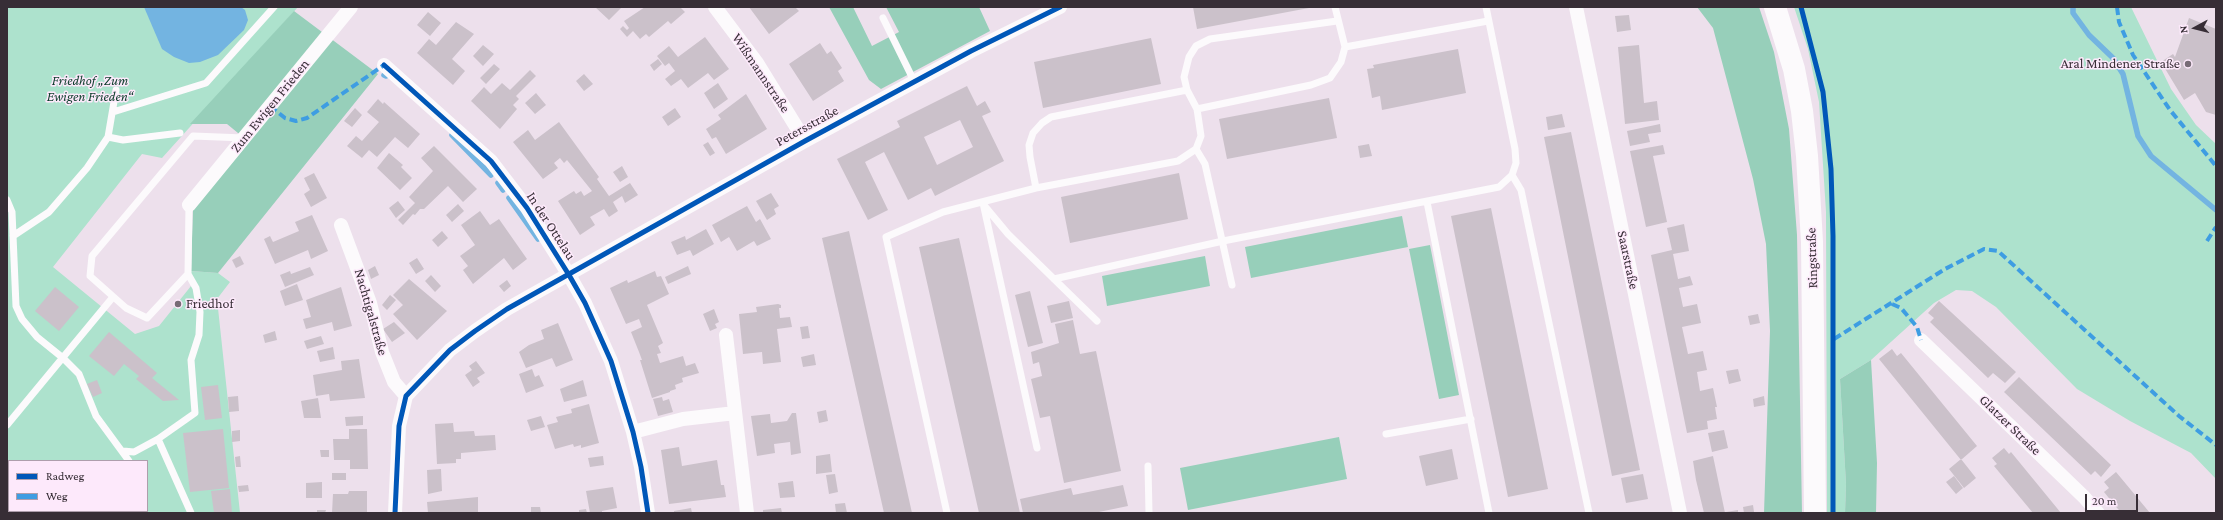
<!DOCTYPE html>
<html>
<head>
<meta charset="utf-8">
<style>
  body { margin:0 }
  #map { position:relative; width:2223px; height:520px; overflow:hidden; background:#ede0ec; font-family:"Crimson Pro",serif }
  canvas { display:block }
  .frame { position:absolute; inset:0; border:8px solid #372e36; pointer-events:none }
  .legend { position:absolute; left:8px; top:460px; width:140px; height:52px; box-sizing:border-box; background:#fde9fb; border:1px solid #ae9eac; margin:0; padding:5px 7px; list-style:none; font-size:12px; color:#372e36 }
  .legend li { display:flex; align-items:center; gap:8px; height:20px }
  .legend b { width:20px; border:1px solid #ae9eac }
  .north { position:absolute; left:2175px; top:8px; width:40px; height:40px; -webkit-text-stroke:3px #fde9fb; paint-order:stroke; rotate:263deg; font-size:11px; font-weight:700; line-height:16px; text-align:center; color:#372e36 }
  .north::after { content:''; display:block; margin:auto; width:14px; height:18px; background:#372e36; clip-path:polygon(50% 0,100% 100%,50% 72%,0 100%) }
  .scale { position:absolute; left:2085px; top:494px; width:53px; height:18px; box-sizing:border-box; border:2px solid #372e36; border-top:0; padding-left:5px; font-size:12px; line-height:14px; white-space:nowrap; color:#372e36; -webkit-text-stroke:3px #fde9fb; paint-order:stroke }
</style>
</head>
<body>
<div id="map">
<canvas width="2223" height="520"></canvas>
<div class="frame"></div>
<ul class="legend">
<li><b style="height:5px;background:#0057b8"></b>Radweg</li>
<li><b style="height:5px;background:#3e9de2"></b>Weg</li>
</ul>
<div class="north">N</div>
<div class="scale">20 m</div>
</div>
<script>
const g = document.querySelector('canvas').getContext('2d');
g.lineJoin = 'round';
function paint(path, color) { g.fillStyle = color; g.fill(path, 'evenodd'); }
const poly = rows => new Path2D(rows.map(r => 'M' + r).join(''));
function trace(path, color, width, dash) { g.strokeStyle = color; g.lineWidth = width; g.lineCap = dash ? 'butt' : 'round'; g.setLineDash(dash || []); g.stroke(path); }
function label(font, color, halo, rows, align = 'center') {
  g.font = font + ' "Crimson Pro",serif'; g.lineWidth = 3; g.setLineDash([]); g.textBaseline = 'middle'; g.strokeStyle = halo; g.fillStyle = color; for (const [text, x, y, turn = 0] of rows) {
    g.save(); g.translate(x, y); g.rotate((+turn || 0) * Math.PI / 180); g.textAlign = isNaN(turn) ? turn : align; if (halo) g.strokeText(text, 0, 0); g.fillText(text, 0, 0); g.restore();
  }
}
paint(poly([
  [7,7,298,7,162,158,142,154,53,267,135,334,159,326,191,286,191,271,218,273,230,282,217,299,240,513,7,513],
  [9,461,147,461,147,511,9,511],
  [1794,7,2131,7,2171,89,2196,125,2216,144,2216,479,2191,453,2130,421,2077,389,1996,307,1972,291,1956,290,1934,303,1871,360,1840,379,1846,484,1845,513,1827,513,1826,212,1819,102,1808,49]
]), '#ade2cd');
paint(poly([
  [829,7,853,7,872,46,899,32,886,7,979,7,990,31,881,89,869,80],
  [1697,7,1759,7,1774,52,1789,129,1797,235,1802,513,1764,513,1770,331,1766,244,1753,179,1713,28],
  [294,11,378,74,218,273,191,271,193,210,249,142,227,124,190,124],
  [1402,216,1408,247,1251,278,1245,247],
  [1430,245,1459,395,1439,399,1409,249],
  [1205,256,1210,286,1107,306,1102,276],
  [1871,360,1877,463,1876,513,1845,513,1846,484,1840,379],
  [1339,437,1347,479,1188,510,1180,468]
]), '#97cfba');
paint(poly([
  [144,7,241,7,245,10,248,20,244,30,218,55,200,62,189,63,174,57,162,49]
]), '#73b4e1');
trace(poly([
  [2073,7,2073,13,2089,35,2113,58,2123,74,2138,136,2151,156,2216,210],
  [384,75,386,76],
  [452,135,491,175],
  [498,183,503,190],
  [509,198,538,239]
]), '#73b4e1', 5.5);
paint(poly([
  [595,7,622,7,609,20],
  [645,7,680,7,685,12,671,24,668,21,649,37,646,34,640,39,633,31,627,37,620,29,623,26,627,30,629,28,624,21],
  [749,7,795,7,799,11,769,34],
  [1193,7,1309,7,1309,8,1197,29],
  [428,12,441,23,430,36,417,25],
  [1629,15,1631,30,1617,32,1615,16],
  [2189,18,2216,29,2216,115,2206,112,2195,93,2184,100,2161,62,2173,54,2175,57],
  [456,22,474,34,452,59,465,71,453,85,417,53,429,39,436,45],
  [705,37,729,69,714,80,708,73,688,88,681,79,671,86,665,79,675,71,669,63,665,66,657,56,669,46,678,57],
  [1151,38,1161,84,1043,108,1034,62],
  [820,43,827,54,831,51,842,68,838,71,844,81,813,101,789,64],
  [483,45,494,54,483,66,473,56],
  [1639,45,1644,103,1657,101,1659,120,1625,124,1618,47],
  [1458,49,1466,93,1382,110,1380,96,1372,98,1367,69,1374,68,1373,65],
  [658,59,662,64,654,71,650,65],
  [494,64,500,69,486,84,480,78],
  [530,70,536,76,516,96,519,99,513,105,517,109,500,129,471,101,484,87,491,94,502,83,510,90],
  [584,74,593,84,584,91,576,81],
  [718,83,728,99,714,109,704,93],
  [967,86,977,106,985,101,991,112,982,116,1004,161,935,196,931,188,908,200,884,152,865,162,888,210,868,220,837,159,900,127,897,121],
  [960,120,973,147,937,165,924,137],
  [536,93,546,105,535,114,525,103],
  [746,94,767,129,726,154,716,137,712,139,706,129,721,119,718,115],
  [1329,98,1337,138,1227,159,1219,119],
  [378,99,383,104,384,102,420,134,408,148,395,137,377,157,369,150,362,158,347,146,356,136,362,141,379,122,367,112],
  [355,108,362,115,352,127,344,121],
  [675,108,681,117,668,126,662,117],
  [1562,114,1565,127,1548,130,1546,117],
  [559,122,599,177,597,179,609,196,630,183,638,195,625,203,622,196,613,202,618,211,609,217,604,209,590,217,595,225,580,235,558,201,574,191,576,194,581,191,584,196,592,191,567,160,564,163,560,158,554,163,558,168,543,179,513,142,528,130,535,140],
  [1660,124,1661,132,1648,134,1650,142,1630,146,1627,131],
  [1571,132,1640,470,1612,476,1544,137],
  [708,142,715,153,710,156,703,145],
  [1369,144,1372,156,1360,158,1358,146],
  [1663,145,1665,154,1653,156,1667,222,1646,227,1630,151],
  [434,146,477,189,463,202,448,186,424,209,420,209,415,215,413,214,403,225,398,220,415,203,409,197,433,171,421,158],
  [389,153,403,165,401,167,412,178,400,190,377,168],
  [622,166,628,177,620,182,613,172],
  [314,173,327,198,311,207,304,194,310,190,304,178],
  [1179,173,1188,219,1070,243,1061,197],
  [771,193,779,206,774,209,776,214,767,220,756,201],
  [398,201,405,210,396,218,389,208],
  [458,204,464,211,452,222,446,215],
  [747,206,756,222,760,219,771,239,757,246,754,241,737,251,729,237,721,242,712,225],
  [1491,208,1548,489,1508,497,1451,216],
  [480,211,490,225,499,219,527,259,513,270,504,258,473,284,463,270,468,266,460,256,475,245,461,225],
  [312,215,328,251,311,259,308,250,275,264,264,239,270,236,273,242,299,231,295,222],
  [1684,224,1689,251,1673,254,1678,279,1690,276,1693,285,1679,288,1683,307,1697,304,1701,323,1682,327,1688,354,1703,351,1707,370,1697,372,1700,391,1713,388,1717,407,1715,407,1717,419,1707,421,1708,429,1687,433,1651,255,1672,250,1667,228],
  [706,229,714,244,693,256,690,250,677,255,671,242,685,236,686,240],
  [442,231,448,238,438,247,432,240],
  [849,231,912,513,884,513,822,238],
  [959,238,982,342,1020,513,979,513,919,247],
  [240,256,244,264,236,268,232,260],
  [417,258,424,269,416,274,409,263],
  [375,266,379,275,371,279,368,270],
  [688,266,691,274,668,284,665,277],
  [310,267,314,275,285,287,280,275,290,271,291,274],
  [655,271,657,277,661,276,669,294,647,305,663,343,658,346,661,353,657,354,660,363,683,356,686,366,695,363,699,373,682,378,683,382,675,385,676,389,670,391,670,392,652,398,640,360,642,360,639,352,631,332,642,327,639,319,626,324,610,288,627,280,628,283],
  [431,275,441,286,435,292,425,281],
  [409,279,447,311,417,340,393,314,403,305,393,295],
  [507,280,511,286,504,292,499,286],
  [297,284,303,300,285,306,280,291],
  [55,287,79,307,59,331,35,311],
  [341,287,352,326,334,331,332,322,306,329,303,319,311,317,306,300],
  [1030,291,1043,343,1028,347,1015,295],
  [390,295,396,300,387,310,382,305],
  [1069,301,1073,318,1051,323,1047,306],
  [1939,301,2016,372,2005,383,1993,373,1988,378,1930,322,1934,318,1928,313],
  [778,304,781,305,781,308,779,308,780,318,790,317,792,327,777,329,781,362,763,364,762,352,743,354,739,314,757,312,756,307],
  [714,309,719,322,715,324,717,328,710,331,703,314],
  [1758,314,1760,323,1750,325,1748,316],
  [1073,320,1080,354,1096,351,1121,471,1064,483,1050,416,1040,418,1031,379,1042,376,1039,362,1033,364,1031,352,1059,343,1055,324],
  [394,322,405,333,392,342,383,329],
  [558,323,573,360,556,367,552,358,526,368,519,352,529,345,544,339,541,330],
  [808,326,810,338,802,339,800,327],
  [275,331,277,340,265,343,263,335],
  [109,332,157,373,152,378,179,400,163,401,136,379,139,376,124,364,114,376,89,356],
  [321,336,324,344,307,349,304,341],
  [333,347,335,359,320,362,317,351],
  [1892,349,1897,356,1901,353,1977,446,1961,460,1879,359],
  [814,354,816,365,803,367,801,357],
  [359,359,365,398,330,401,329,394,316,396,313,375,342,370,341,361],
  [476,361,485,373,477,378,480,382,473,387,465,375,472,370,469,366],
  [532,369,535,377,539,375,544,386,526,393,519,374],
  [1738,369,1741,381,1729,384,1726,371],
  [2019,377,2111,465,2101,477,2095,471,2091,475,2004,392],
  [97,380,102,393,93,397,87,384],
  [583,380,587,396,564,402,560,389],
  [218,385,222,418,205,420,201,387],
  [238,396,239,411,229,412,228,397],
  [1764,396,1765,405,1754,407,1753,399],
  [662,397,663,401,669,399,673,412,658,416,653,399],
  [318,398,321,418,304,418,301,401],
  [589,404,599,443,581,448,581,445,574,447,573,444,555,449,547,425,558,422,556,417,572,413,571,409],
  [826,410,828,421,819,423,817,412],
  [792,413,796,413,801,453,791,455,790,442,774,444,775,453,757,456,751,416,770,414,771,423,787,421],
  [363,416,363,425,346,426,345,417],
  [541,416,545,427,531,431,527,420],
  [453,423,454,432,474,431,475,436,495,435,496,450,461,453,461,459,456,459,456,463,437,464,435,424],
  [223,429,229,488,190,492,183,433],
  [349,429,367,429,368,469,350,469,350,460,334,460,333,439,349,439],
  [240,430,240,441,232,442,232,431],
  [1724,430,1728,448,1712,452,1708,433],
  [679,447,682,466,717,460,721,485,724,485,726,497,669,504,661,450],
  [2004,448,2009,454,2011,452,2061,513,2033,513,1994,466,1997,464,1992,458],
  [1452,449,1458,479,1426,486,1419,456],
  [320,450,329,450,329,457,321,457],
  [830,454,832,472,816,474,816,456],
  [240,456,241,467,236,467,235,457],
  [603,456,604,465,590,467,588,458],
  [1713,456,1725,513,1704,513,1696,480,1693,461],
  [1961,459,1976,478,1964,488,1949,469],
  [441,469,442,491,428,494,427,470],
  [2116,472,2121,478,2150,513,2122,513,2117,508,2104,492,2109,488,2104,482],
  [332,473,346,473,346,480,332,480],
  [835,474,838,492,829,494,826,475],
  [1643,474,1648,499,1626,503,1621,478],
  [1954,476,1963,488,1956,494,1946,482],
  [793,481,795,497,780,498,778,483],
  [322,482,322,498,306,498,306,483],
  [248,485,249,491,239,492,238,486],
  [1123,485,1128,506,1094,513,1023,513,1020,499,1071,488,1073,495],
  [613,487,617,508,602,511,602,513,590,513,586,491],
  [230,489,232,513,214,513,211,491],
  [349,491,367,491,367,513,332,513,333,494,348,494],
  [478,497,478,513,428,513,427,502],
  [845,503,847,513,836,513,835,504],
  [1753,505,1754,512,1744,513,1743,507],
  [531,507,540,507,541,513,531,513],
  [691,508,692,513,674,513,674,511],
  [781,508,782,513,763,513,763,510],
  [586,509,587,513,579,513,579,510],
  [317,510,326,510,325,513,317,513],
  [1738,510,1738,513,1727,513,1726,512]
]), '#cbc1ca');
trace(poly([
  [883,18,914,81],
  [1345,47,1488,21],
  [1197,109,1311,85,1330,78,1341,62,1345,47,1335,7],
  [113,112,206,83,274,7],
  [108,137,123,140,180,133],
  [1196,149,1205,164,1232,285],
  [1512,175,1521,190,1589,513],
  [1036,188,1030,157,1029,145,1033,133,1042,123,1051,117,1187,90],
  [7,200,12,212,16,306,22,319,37,337,63,358,79,374,96,416,129,461],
  [1427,202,1489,513],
  [983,203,1037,448],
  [983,204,1008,234,1097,321],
  [189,205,188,274,196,288,200,312,199,335,191,360,195,413,158,439,191,513],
  [13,236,49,212,87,168,108,137,116,90],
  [188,274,147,318,126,308,90,276,92,256,193,136,244,138],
  [1054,279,1223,241,1499,187,1512,175,1516,163,1515,149,1486,7],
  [7,425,113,297],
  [1386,434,1471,419],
  [123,451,134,452,158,439],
  [1148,466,1149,513],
  [947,513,886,237,943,212,1036,188,1178,161,1196,149,1201,136,1197,109,1187,90,1184,77,1189,57,1196,46,1210,39,1337,21]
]), '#fcfafc', 7);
trace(poly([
  [715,7,757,63,805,141],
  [1576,7,1680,513],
  [384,65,491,161,527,208,569,275,585,303,611,361,633,432,641,467,648,513],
  [189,205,351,7],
  [341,225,370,303,382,352,394,382,406,396],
  [726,335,747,513],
  [1921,340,2084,497,2098,513],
  [633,432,683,419,735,413],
  [395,513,399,426,406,396,450,350,475,331,507,309,805,141,971,51,1060,7]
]), '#fcfafc', 14);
trace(poly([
  [1775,7,1794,69,1802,111,1807,156,1812,242,1815,513]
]), '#fcfafc', 22);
trace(poly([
  [2117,7,2119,22,2133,55,2170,110,2216,166],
  [270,106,285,118,296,121,307,118,384,65],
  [2207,241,2216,227],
  [1892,304,1901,308,1917,327,1921,340],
  [1834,339,1945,269,1984,249,1998,251,2179,416,2216,445]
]), '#3e9de2', 4, [8, 4]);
trace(poly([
  [1801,7,1823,92,1831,169,1833,236,1833,513],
  [384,65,491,161,527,208,569,275,585,303,611,361,633,432,641,467,648,513],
  [395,513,399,426,406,396,450,350,475,331,507,309,805,141,971,51,1060,7]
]), '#0057b8', 5);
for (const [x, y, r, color] of [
  [2188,64,4,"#776c76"],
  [178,304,4,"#776c76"]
]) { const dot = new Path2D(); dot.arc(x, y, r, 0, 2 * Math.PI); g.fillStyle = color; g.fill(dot); trace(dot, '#fde9fb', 1.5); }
label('14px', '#372e36', '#fde9fb', [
  ["Aral Mindener Straße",2180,64],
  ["Friedhof",186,304,"left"]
], 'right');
label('14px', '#372e36', '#fde9fb', [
  ["Wißmannstraße",761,73,56],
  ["Zum Ewigen Frieden",270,106,-51],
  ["Petersstraße",807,126,-29],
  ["In der Ottelau",551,226,57],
  ["Ringstraße",1812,258,-92],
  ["Saarstraße",1628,260,78],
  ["Nachtigalstraße",371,312,74],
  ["Glatzer Straße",2010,425,44]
]);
label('italic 14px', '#0b3d2a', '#fde9fb', [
  ["Friedhof „Zum",90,81],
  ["Ewigen Frieden“",90,97]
]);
</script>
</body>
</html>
